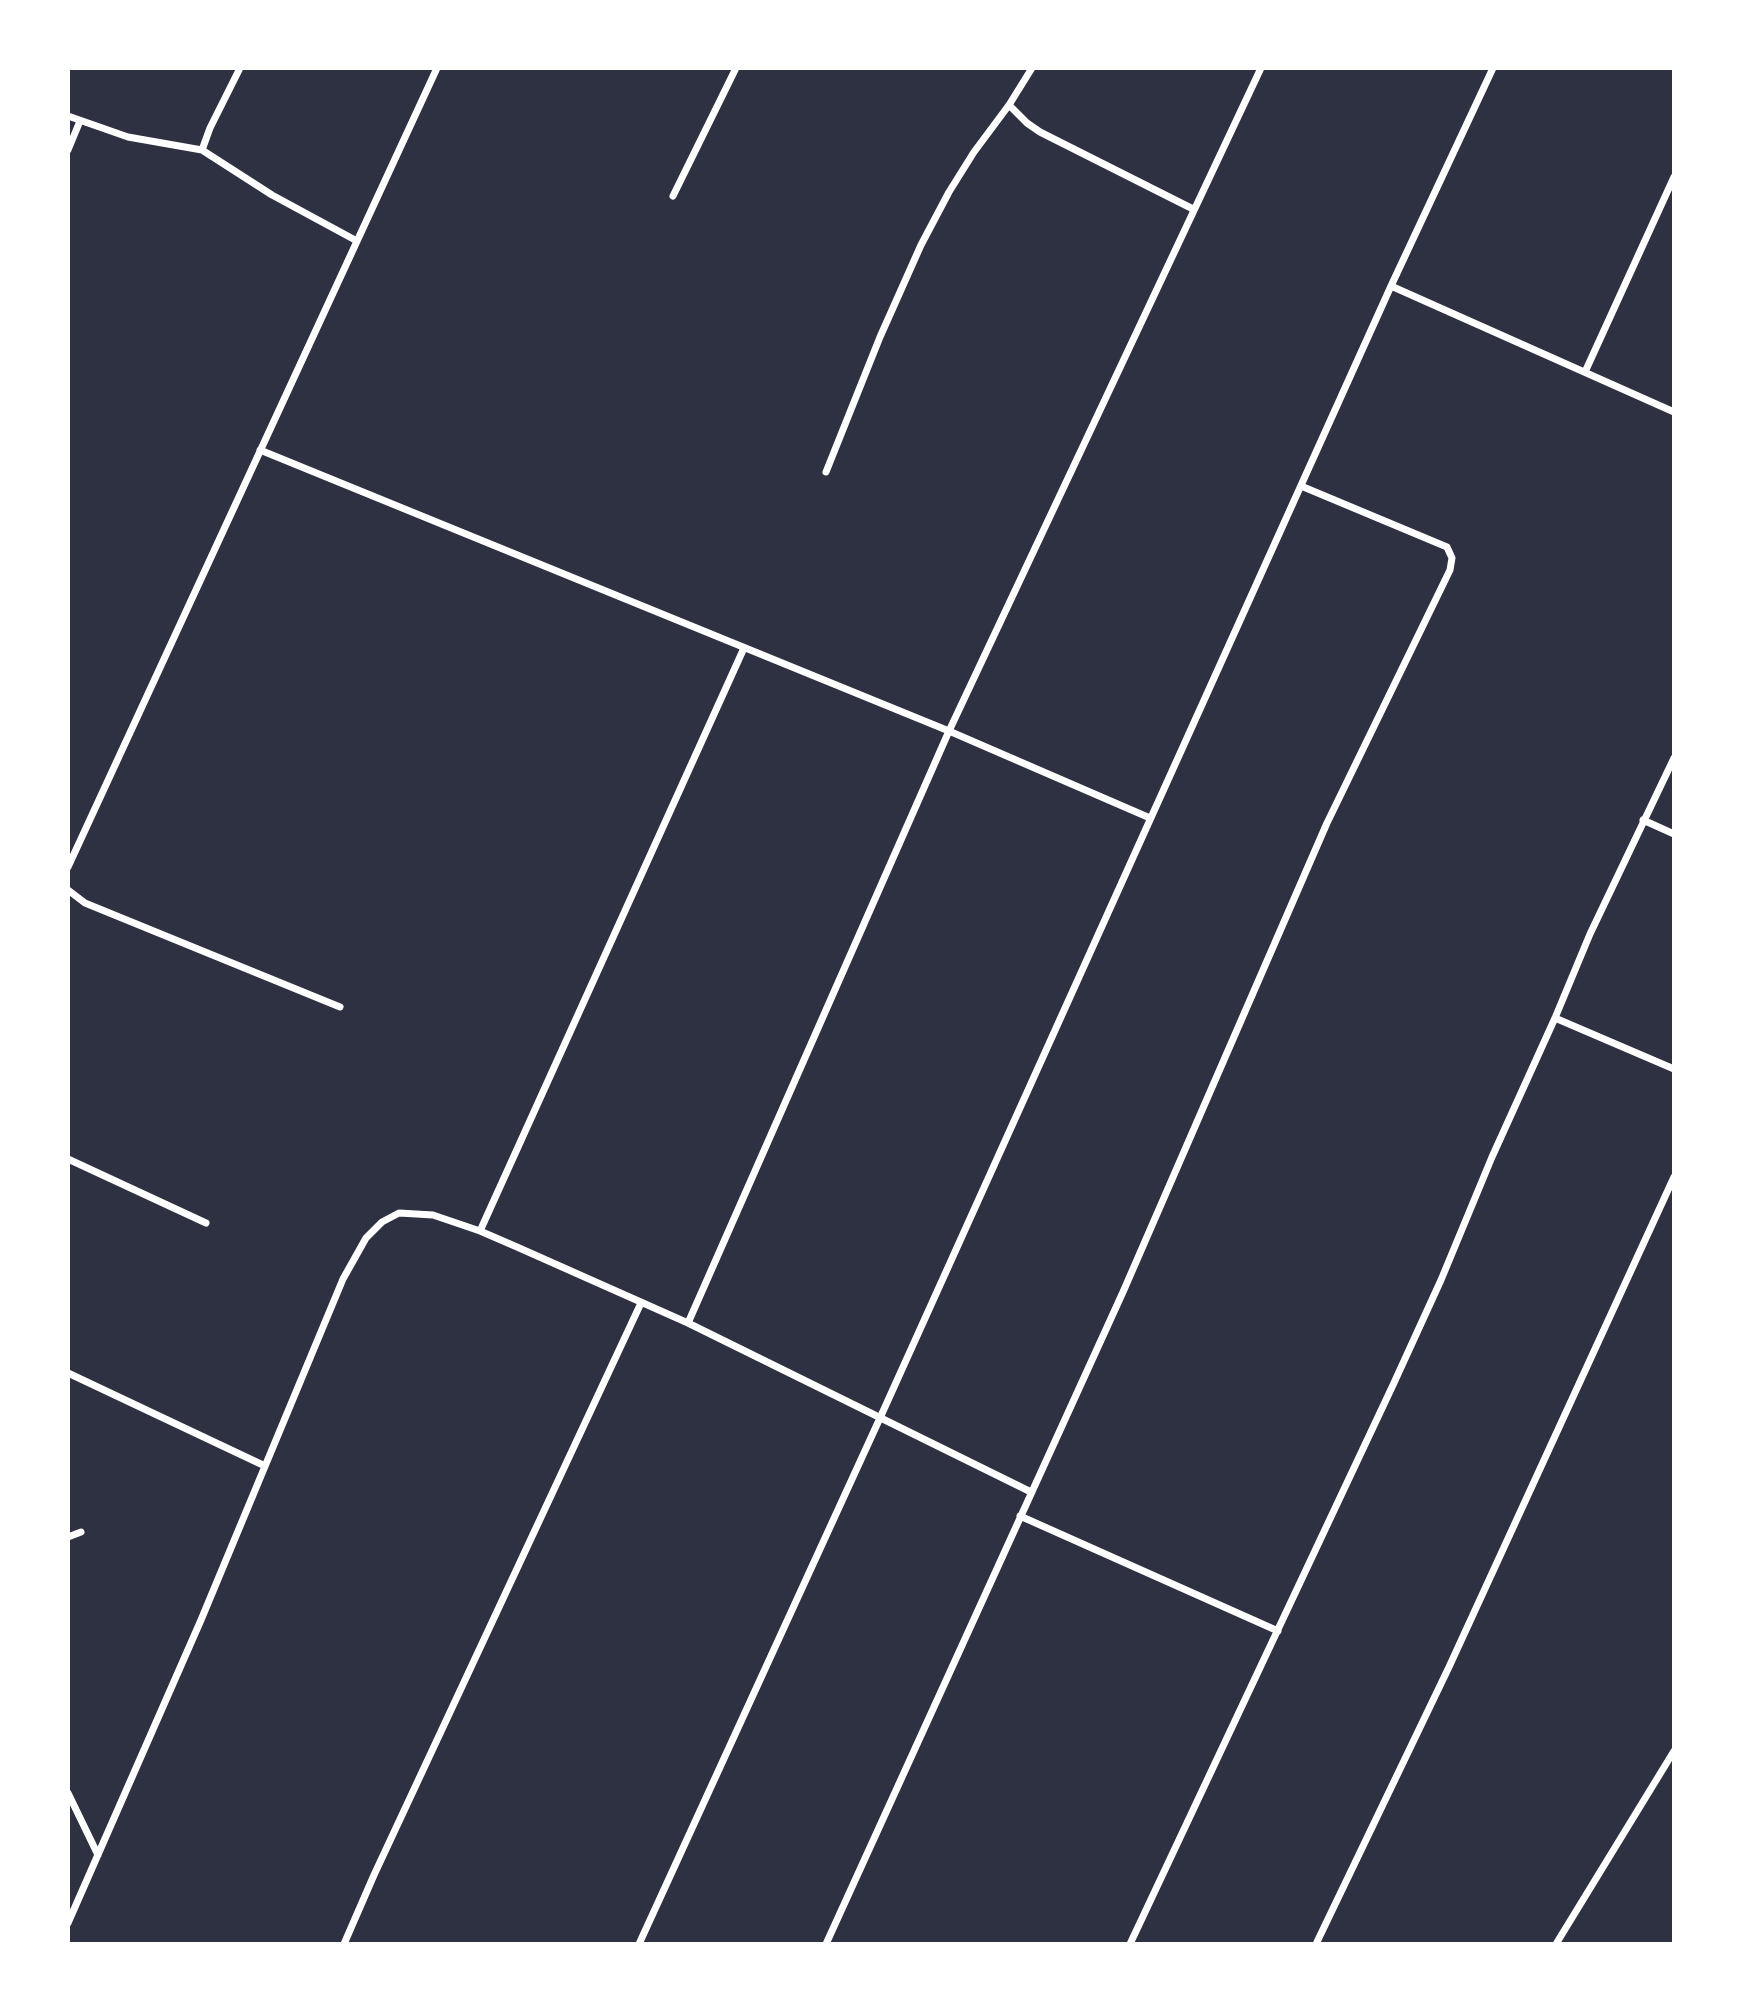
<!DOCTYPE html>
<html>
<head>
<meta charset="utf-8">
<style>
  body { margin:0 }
  #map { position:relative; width:1742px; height:2012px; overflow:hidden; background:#2d3142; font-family:Georgia,serif }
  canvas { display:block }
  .frame { position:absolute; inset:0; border:70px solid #fff; pointer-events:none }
</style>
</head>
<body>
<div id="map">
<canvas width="1742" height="2012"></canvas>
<div class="frame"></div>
</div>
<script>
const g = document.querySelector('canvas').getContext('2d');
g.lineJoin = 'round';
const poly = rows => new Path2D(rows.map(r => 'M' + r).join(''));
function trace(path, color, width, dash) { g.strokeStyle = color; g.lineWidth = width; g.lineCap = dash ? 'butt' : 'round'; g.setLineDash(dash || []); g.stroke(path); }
trace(poly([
  [1009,105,1027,123,1040,132,1193,209],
  [68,116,128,137,202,150,272,195,357,241],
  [68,150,80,121],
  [202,150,210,128,240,68],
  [673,196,736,68],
  [1391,286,1674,412],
  [1585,372,1674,177],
  [260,450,949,731,1150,818],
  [826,472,880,337,921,245,949,192,974,152,1009,105,1032,68],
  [1643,820,1674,834],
  [68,867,437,68],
  [68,890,85,903,340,1007],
  [1555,1018,1674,1069],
  [68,1159,206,1223],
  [480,1231,744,648],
  [688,1323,949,731,1261,68],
  [68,1373,265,1466],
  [1020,1516,1278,1631],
  [68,1537,81,1532],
  [68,1793,98,1855],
  [68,1923,201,1620,343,1279,366,1238,382,1222,399,1213,433,1215,480,1231,517,1247,688,1323,1031,1492],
  [344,1944,374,1875,641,1303],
  [639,1944,880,1418,1391,286,1493,68],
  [826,1944,1123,1292,1327,823,1450,570,1452,558,1447,547,1301,486],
  [1130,1944,1393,1385,1441,1280,1492,1157,1555,1018,1590,934,1674,758],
  [1316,1944,1449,1667,1674,1177],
  [1556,1944,1674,1751]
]), '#fff', 7);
</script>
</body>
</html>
